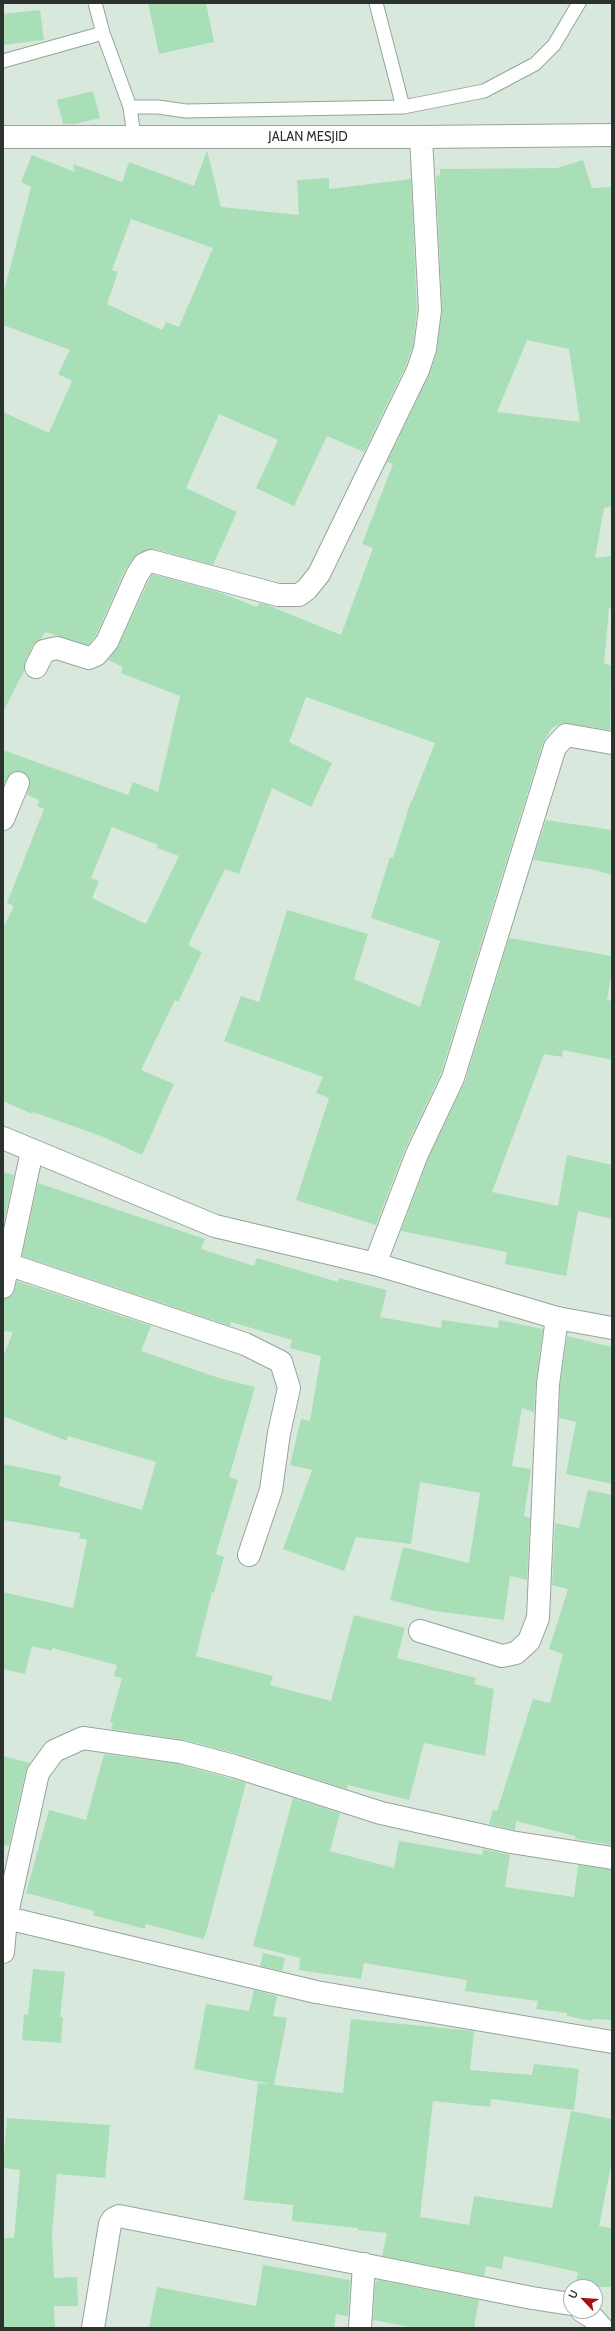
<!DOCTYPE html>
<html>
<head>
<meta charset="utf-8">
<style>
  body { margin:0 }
  #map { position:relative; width:615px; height:2331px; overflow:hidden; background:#d9e8dc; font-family:Cabin,sans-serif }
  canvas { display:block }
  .frame { position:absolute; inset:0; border:4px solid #2c322d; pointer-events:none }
  .north { position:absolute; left:563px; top:2279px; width:40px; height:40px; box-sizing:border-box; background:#fff; border:1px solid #abadab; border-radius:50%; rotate:295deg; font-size:11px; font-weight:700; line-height:16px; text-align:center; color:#2c322d }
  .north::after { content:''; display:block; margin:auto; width:14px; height:18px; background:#a61111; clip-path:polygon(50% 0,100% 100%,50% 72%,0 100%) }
</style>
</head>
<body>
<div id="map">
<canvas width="615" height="2331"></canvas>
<div class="frame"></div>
<div class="north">U</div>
</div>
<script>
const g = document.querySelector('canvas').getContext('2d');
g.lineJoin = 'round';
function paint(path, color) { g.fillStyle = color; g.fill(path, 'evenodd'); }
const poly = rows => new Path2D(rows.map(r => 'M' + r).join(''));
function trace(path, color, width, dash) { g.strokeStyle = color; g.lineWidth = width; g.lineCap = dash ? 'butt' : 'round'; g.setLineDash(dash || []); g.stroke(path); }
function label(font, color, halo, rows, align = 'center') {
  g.font = font + ' Cabin,sans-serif'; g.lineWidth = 3; g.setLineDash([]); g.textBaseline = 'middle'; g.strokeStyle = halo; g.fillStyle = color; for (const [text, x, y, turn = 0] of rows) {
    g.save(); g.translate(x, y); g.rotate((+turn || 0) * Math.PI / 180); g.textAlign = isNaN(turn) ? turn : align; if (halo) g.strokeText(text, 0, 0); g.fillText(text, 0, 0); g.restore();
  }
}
paint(poly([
  [148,3,206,3,214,42,159,54],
  [40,10,44,40,3,45,3,14],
  [93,91,100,118,75,124,63,124,57,100],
  [207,150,221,207,299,215,297,180,329,178,329,189,411,179,417,310,413,346,406,365,364,452,327,436,294,506,256,488,278,440,219,414,186,488,237,512,213,565,154,549,139,553,126,568,96,635,88,645,45,632,41,639,33,645,25,662,24,671,3,712,3,412,49,433,72,381,58,374,70,350,3,325,3,295,31,187,21,182,32,155,75,172,73,164,122,182,129,162,194,186],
  [131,219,213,248,179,327,166,322,162,330,107,304,118,272,112,270],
  [583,160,592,188,612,187,612,506,604,508,595,558,612,556,612,608,609,608,604,664,611,665,610,730,562,723,552,728,543,743,441,1073,405,1149,376,1225,296,1200,329,1098,316,1093,323,1077,224,1041,241,996,259,1002,287,910,368,934,354,979,420,1007,440,941,371,918,390,857,393,858,411,801,412,801,435,743,306,697,289,742,332,763,311,807,272,788,239,874,225,869,188,945,202,952,178,1002,175,1000,141,1070,174,1084,142,1155,101,1136,33,1112,32,1114,3,1101,3,928,14,906,7,903,44,809,37,806,39,800,27,795,30,781,23,772,17,771,11,773,3,785,3,750,128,795,133,782,158,792,180,696,121,673,123,667,108,660,118,647,152,574,221,593,257,607,259,603,265,604,341,635,373,548,362,544,393,464,387,462,429,375,437,351,442,309,436,176,440,175,440,169,557,168],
  [527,340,569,349,580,422,497,412],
  [112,827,158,845,157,848,179,856,146,924,92,898,99,881,91,878],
  [546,820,612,830,612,875,591,869,533,860],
  [509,938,612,956,612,970,607,1000,612,1001,612,1060,563,1050,562,1057,544,1054,492,1192,558,1206,567,1155,612,1165,612,1219,578,1211,566,1276,505,1264,507,1252,401,1231,428,1159,465,1082],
  [3,1172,14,1175,3,1227],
  [38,1183,205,1239,201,1249,254,1266,257,1258,338,1282,339,1278,387,1290,380,1317,441,1328,442,1320,498,1328,499,1320,543,1329,536,1382,534,1412,522,1408,512,1466,531,1469,524,1516,530,1518,527,1580,510,1576,504,1620,434,1611,390,1600,403,1547,469,1563,480,1493,420,1482,411,1544,356,1537,344,1571,283,1549,312,1470,290,1465,301,1419,310,1421,321,1356,290,1348,292,1340,231,1322,230,1326,22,1256],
  [17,1281,151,1326,141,1351,219,1378,255,1387,229,1477,238,1480,216,1554,224,1557,214,1593,212,1592,196,1656,273,1676,270,1685,331,1701,354,1615,405,1628,397,1658,476,1678,474,1684,494,1689,485,1756,424,1743,409,1800,348,1785,347,1789,238,1754,184,1740,111,1729,113,1723,110,1722,122,1678,114,1676,117,1665,52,1648,52,1651,32,1646,25,1674,3,1669,3,1592,73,1608,87,1540,79,1538,80,1533,3,1520,3,1464,61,1476,59,1486,142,1510,156,1462,68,1436,67,1441,3,1416,3,1357,13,1332,3,1331,3,1299,13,1295],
  [567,1336,612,1347,612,1484,566,1474,576,1422,559,1418,560,1385],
  [588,1490,612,1495,612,1845,581,1840,575,1839,575,1836,516,1821,515,1830,489,1824,493,1810,497,1811,533,1699,550,1703,563,1654,549,1649,568,1589,552,1585,555,1523,579,1528],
  [104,1754,179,1764,246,1783,206,1933,203,1939,146,1924,145,1929,93,1915,94,1911,26,1893,49,1810,86,1820],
  [3,1756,30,1763,26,1770,9,1846,3,1845],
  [293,1798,340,1813,330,1851,394,1868,399,1841,482,1855,483,1849,510,1855,505,1887,574,1897,578,1865,612,1870,612,2020,593,2019,592,2021,567,2016,567,2013,536,2009,538,2001,465,1991,467,1980,364,1963,361,1979,299,1970,300,1958,253,1946],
  [263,1953,285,1958,282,1971,260,1966],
  [33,1969,65,1972,60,2017,63,2017,61,2043,22,2040,24,2014,28,2015],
  [254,1990,277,1996,273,2016,287,2018,274,2085,343,2093,351,2019,474,2031,470,2070,532,2075,534,2064,579,2069,574,2110,491,2099,490,2107,433,2101,420,2217,469,2225,474,2196,552,2208,571,2111,612,2119,612,2161,599,2226,612,2228,612,2287,575,2287,578,2272,504,2256,502,2269,486,2266,484,2276,382,2256,387,2233,358,2230,358,2228,292,2221,293,2205,244,2200,258,2083,271,2084,194,2069,206,2004,249,2011],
  [7,2118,110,2125,105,2178,57,2174,52,2234,54,2278,77,2277,78,2306,54,2306,55,2328,3,2328,3,2238,14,2238,20,2170,3,2168],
  [263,2265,350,2280,348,2316,336,2314,334,2328,149,2328,157,2287,256,2306],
  [378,2280,479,2300,474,2328,414,2328,373,2320,375,2284]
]), '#a9dfb7');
const service = poly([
  [95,3,103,33,130,107,158,107,186,111,403,107,484,91,535,64,554,45,579,3],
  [376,3,403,107],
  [3,61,103,33],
  [130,107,134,137]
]);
const minor = poly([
  [3,137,421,137,612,135],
  [36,667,44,651,57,648,89,658,96,655,107,642,137,575,144,564,151,561,278,595,299,595,307,589,319,574,418,370,425,349,430,310,421,137],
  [3,819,18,783],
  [7,1264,245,1344,281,1362,289,1388,279,1433,271,1490,249,1555],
  [375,1264,417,1154,453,1078,555,747,566,735,612,743],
  [3,1287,32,1151],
  [420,1631,502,1656,516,1653,529,1641,538,1618,548,1384,557,1318],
  [3,1917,316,1992,612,2042],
  [3,1952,6,1918,38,1773,54,1751,83,1738,181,1752,234,1766,381,1813,511,1842,612,1858],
  [582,2311,593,2318,602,2328],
  [93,2328,110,2224,113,2219,119,2216,532,2298,571,2304],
  [360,2328,364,2264]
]);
const tertiary = poly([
  [3,1138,215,1226,375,1264,557,1318,612,1328]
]);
trace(service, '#96a499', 15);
trace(minor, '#96a499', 24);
trace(tertiary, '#96a499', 24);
trace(service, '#fff', 13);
trace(minor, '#fff', 22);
trace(tertiary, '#fff', 22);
label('13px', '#2c322d', '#fff', [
  ["JALAN MESJID",308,137]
]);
</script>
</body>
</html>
